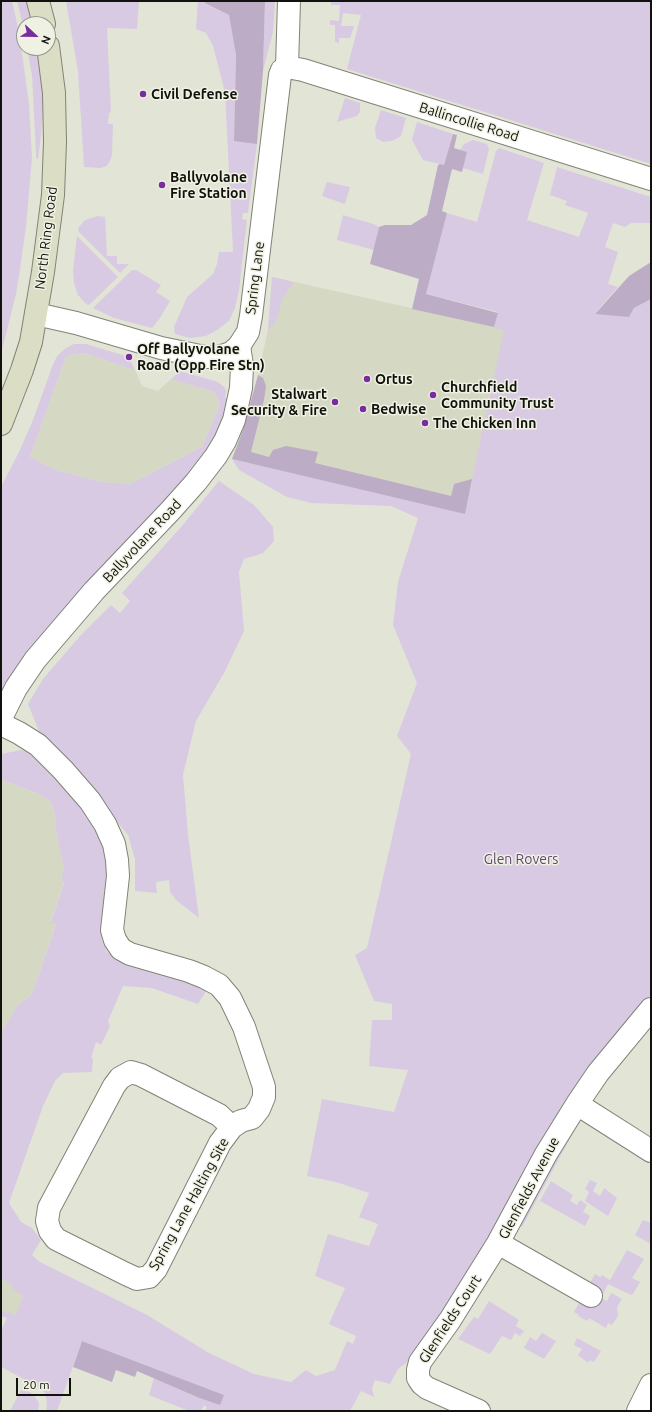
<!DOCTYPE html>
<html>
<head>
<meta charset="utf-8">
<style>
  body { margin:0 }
  #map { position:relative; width:652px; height:1412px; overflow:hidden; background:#e2e4d6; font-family:Ubuntu,sans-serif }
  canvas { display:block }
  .frame { position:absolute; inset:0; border:2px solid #11120d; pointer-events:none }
  .north { position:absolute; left:16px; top:16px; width:40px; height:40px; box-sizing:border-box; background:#eff1e3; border:1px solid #96988d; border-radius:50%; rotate:112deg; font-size:11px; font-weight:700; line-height:16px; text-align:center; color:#11120d }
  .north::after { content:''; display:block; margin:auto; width:14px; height:18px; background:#792c9e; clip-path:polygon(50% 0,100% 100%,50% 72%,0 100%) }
  .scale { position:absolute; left:16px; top:1378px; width:55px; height:18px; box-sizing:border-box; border:2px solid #11120d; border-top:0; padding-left:5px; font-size:12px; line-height:14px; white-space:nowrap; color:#11120d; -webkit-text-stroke:3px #eff1e3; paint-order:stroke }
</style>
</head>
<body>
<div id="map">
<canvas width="652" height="1412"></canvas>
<div class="frame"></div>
<div class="north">N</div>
<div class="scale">20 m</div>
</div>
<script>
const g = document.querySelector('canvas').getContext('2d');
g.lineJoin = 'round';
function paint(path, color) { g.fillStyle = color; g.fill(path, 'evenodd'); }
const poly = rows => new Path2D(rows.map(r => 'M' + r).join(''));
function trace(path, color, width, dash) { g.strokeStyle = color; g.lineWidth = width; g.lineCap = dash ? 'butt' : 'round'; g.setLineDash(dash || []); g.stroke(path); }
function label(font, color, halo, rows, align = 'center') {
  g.font = font + ' Ubuntu,sans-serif'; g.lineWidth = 3; g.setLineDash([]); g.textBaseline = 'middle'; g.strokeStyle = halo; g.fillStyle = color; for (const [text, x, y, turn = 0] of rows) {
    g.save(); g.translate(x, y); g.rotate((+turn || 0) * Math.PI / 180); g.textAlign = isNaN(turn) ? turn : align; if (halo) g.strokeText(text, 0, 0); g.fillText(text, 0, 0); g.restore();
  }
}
paint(poly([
  [272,277,505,329,465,514,232,459,243,430,258,375,268,330],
  [84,353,135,370,142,386,158,391,171,379,214,392,220,405,202,447,130,484,102,482,56,470,30,457,65,359,70,355],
  [2,780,37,793,50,801,54,811,56,823,54,830,56,831,64,869,61,880,64,881,51,921,56,923,32,994,17,1006,1,1033],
  [1,1279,14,1285,13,1289,23,1294,16,1316,1,1310]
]), '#d5d8c3');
paint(poly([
  [1,1,12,1,19,32,29,104,32,158,26,226,20,269,16,294,1,354],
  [17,1,28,1,33,24,24,24,24,30],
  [66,1,139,1,137,29,107,28,111,112,109,113,108,124,113,124,112,155,110,161,107,166,100,168,84,167,78,71],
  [198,1,205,1,205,3,229,15,236,55,234,140,257,144,248,213,243,213,242,219,247,220,239,290,235,308,229,321,217,330,206,336,190,338,175,334,174,327,187,297,213,274,217,264,219,252,233,252,225,92,213,46,206,33,196,29],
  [265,1,275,1,273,32,263,71],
  [331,1,651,1,651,164,347,69,361,15,343,13,341,26,354,26,350,38,339,38,339,43,335,42,335,25,330,25,330,20,339,21,340,5,331,5],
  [27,48,38,48,41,75,43,102,41,136,38,159,36,158,36,154,32,75],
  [345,98,360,103,360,112,357,116,337,122],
  [381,110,406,118,401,136,392,141,383,142,376,138,375,128],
  [417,122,453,134,444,165,423,160,412,140],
  [473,140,487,144,489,149,483,174,463,168,467,152,460,150,464,144],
  [499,148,544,163,527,220,579,237,588,213,565,205,567,201,550,195,557,167,651,197,651,223,631,223,625,227,613,223,605,247,618,252,608,284,618,287,595,313,629,317,634,308,651,299,651,995,625,1026,511,1204,431,1333,406,1363,398,1369,390,1384,375,1380,372,1389,374,1397,361,1391,350,1411,205,1411,207,1407,204,1405,201,1411,189,1411,149,1395,154,1378,197,1397,224,1395,82,1341,57,1411,46,1411,47,1402,45,1393,37,1386,1,1367,1,1331,7,1318,1,1316,1,1310,16,1315,23,1295,12,1289,13,1285,1,1279,1,1033,17,1006,32,994,56,924,51,922,64,882,61,880,64,869,56,831,54,830,56,823,54,811,50,801,37,793,2,780,1,782,1,754,21,750,32,752,38,756,100,830,108,856,108,896,102,940,107,952,118,960,208,988,198,1004,152,988,123,986,108,1021,110,1026,101,1045,96,1042,91,1058,93,1059,92,1072,63,1073,55,1081,43,1106,9,1203,21,1222,32,1228,41,1240,32,1255,40,1262,147,1315,209,1353,254,1374,291,1382,306,1370,316,1376,335,1370,347,1341,353,1344,356,1336,329,1324,345,1288,315,1276,328,1234,369,1246,378,1224,359,1217,369,1193,336,1182,307,1176,322,1099,394,1112,408,1070,369,1066,372,1020,392,1020,392,1004,374,1001,355,955,367,948,411,754,397,736,417,683,393,625,398,582,418,518,391,506,311,503,287,497,239,470,232,459,465,513,504,330,494,327,498,312,426,294,447,213,477,222,496,151],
  [327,182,350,187,345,204,322,196],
  [343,215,373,224,379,227,374,250,337,240],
  [98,216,105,217,107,256,117,256,117,264,129,264,120,273,78,231,79,227,85,220],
  [77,236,118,277,89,305,85,303,78,295,74,283,73,270],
  [132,270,136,270,161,285,156,292,170,301,160,318,152,328,114,318,93,308],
  [272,277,294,282,282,299,278,314,274,325,268,330],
  [74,344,86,344,129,357,135,370,84,353,70,355,65,359,30,457,56,470,102,482,130,484,202,447,220,405,214,392,171,379,180,371,218,382,223,386,226,390,225,398,230,399,230,407,209,451,1,696,1,487,19,452,33,420,52,367,57,356,66,348],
  [219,481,254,505,273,527,274,541,263,553,244,559,239,572,244,631,224,673,196,721,183,775,188,834,199,918,176,900,170,892,169,880,156,882,157,893,135,891,135,860,128,835,60,753,42,739,28,704,43,679,80,636,111,605,120,613,130,601,122,593,181,527],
  [570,1128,574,1131,522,1227,518,1224],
  [590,1180,597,1183,593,1191,600,1196,604,1188,617,1198,608,1216,585,1201,589,1192,585,1189],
  [551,1181,573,1195,570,1201,577,1205,580,1200,587,1205,583,1212,590,1216,585,1226,540,1201],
  [643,1220,651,1223,651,1239,649,1243,635,1235],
  [627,1250,644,1259,632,1278,640,1282,633,1294,631,1295,608,1284,601,1298,607,1301,611,1293,622,1299,617,1307,618,1316,612,1325,608,1323,606,1328,589,1318,587,1321,578,1316,579,1315,574,1312,595,1274,600,1277,602,1275,610,1280],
  [489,1301,519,1320,516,1326,524,1331,520,1336,515,1333,511,1340,502,1336,490,1354,458,1339,474,1317,478,1319],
  [542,1333,556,1341,544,1359,524,1348,530,1337,536,1341],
  [577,1338,601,1351,594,1362,590,1360,588,1363,578,1355,582,1349,574,1345],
  [21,1390,30,1392,36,1398,39,1403,38,1411,10,1411]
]), '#d9cae3');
paint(poly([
  [205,1,265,1,263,71,257,144,234,141,236,55,229,15,205,3],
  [453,134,457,135,454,148,467,152,462,172,452,169,442,211,447,213,426,294,498,313,494,327,412,309,419,279,370,264,379,227,385,225,411,225,427,215,438,165,440,164,444,165],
  [651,262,651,299,634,308,629,317,595,314,629,276],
  [258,375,263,378,266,386,264,400,251,452,269,457,273,450,286,446,318,452,315,463,451,496,454,484,472,479,465,514,232,459,243,430],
  [82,1341,224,1395,220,1405,197,1397,137,1371,135,1377,116,1370,112,1382,73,1367]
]), '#bcacc6');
const minor = poly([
  [287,67,289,1],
  [1,718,16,688,35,660,94,591,171,510,196,482,216,456,225,441,234,420,241,388,242,365,239,346],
  [1,724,19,733,38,745,63,770,90,801,105,824,114,844,117,860,118,876,112,930,115,940,121,949,130,954,189,971,204,977,219,985,230,998,244,1027,264,1087,264,1097,259,1109,252,1118,241,1121,232,1127,220,1143,156,1269,149,1277,137,1279,126,1274,56,1239,50,1231,47,1221,49,1208,114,1086,120,1078,131,1072,141,1075,219,1115,232,1127],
  [577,1104,651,1151],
  [498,1243,591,1296],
  [479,1411,427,1388,422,1384,418,1378,418,1370,420,1362,450,1320,498,1243,546,1154,577,1104,598,1073,651,1009],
  [638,1411,651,1385]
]);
const tertiary = poly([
  [36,314,76,323,161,348,205,357,219,357,231,353,239,346,248,332,251,316,280,75,282,70,287,67,303,70,651,179]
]);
const secondary = poly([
  [38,1,44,24],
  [1,424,22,370,31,342,43,272,53,195,55,142,54,93,48,46]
]);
trace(minor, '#818376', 24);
trace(tertiary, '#818376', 24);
trace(secondary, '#818376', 24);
trace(minor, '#fff', 22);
trace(tertiary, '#fff', 22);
trace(secondary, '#dbddc4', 22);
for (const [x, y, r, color] of [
  [143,94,4,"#792c9e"],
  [162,185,4,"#792c9e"],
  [129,357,4,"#792c9e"],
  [367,379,4,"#792c9e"],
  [433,395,4,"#792c9e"],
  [335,402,4,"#792c9e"],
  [363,409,4,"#792c9e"],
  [425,423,4,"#792c9e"]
]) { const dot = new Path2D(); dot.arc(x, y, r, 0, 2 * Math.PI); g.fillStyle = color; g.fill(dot); trace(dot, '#eff1e3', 1.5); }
label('bold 14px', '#11120d', '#eff1e3', [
  ["Civil Defense",151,94],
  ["Ballyvolane",170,177],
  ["Fire Station",170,193],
  ["Off Ballyvolane",137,349],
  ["Road (Opp Fire Stn)",137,365],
  ["Ortus",375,379],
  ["Churchfield",441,387],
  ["Community Trust",441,403],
  ["Stalwart",327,394,"right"],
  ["Security & Fire",327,410,"right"],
  ["Bedwise",371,409],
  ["The Chicken Inn",433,423]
], 'left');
label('14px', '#11120d', '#eff1e3', [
  ["Ballincollie Road",469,122,17],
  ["North Ring Road",46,238,-83],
  ["Spring Lane",255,278,-83],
  ["Ballyvolane Road",142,541,-47],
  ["Glenfields Avenue",529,1188,-62],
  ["Spring Lane Halting Site",189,1204,-61],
  ["Glenfields Court",450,1319,-57]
]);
label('14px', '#5f476e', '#eff1e3', [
  ["Glen Rovers",521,859]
]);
</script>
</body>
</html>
